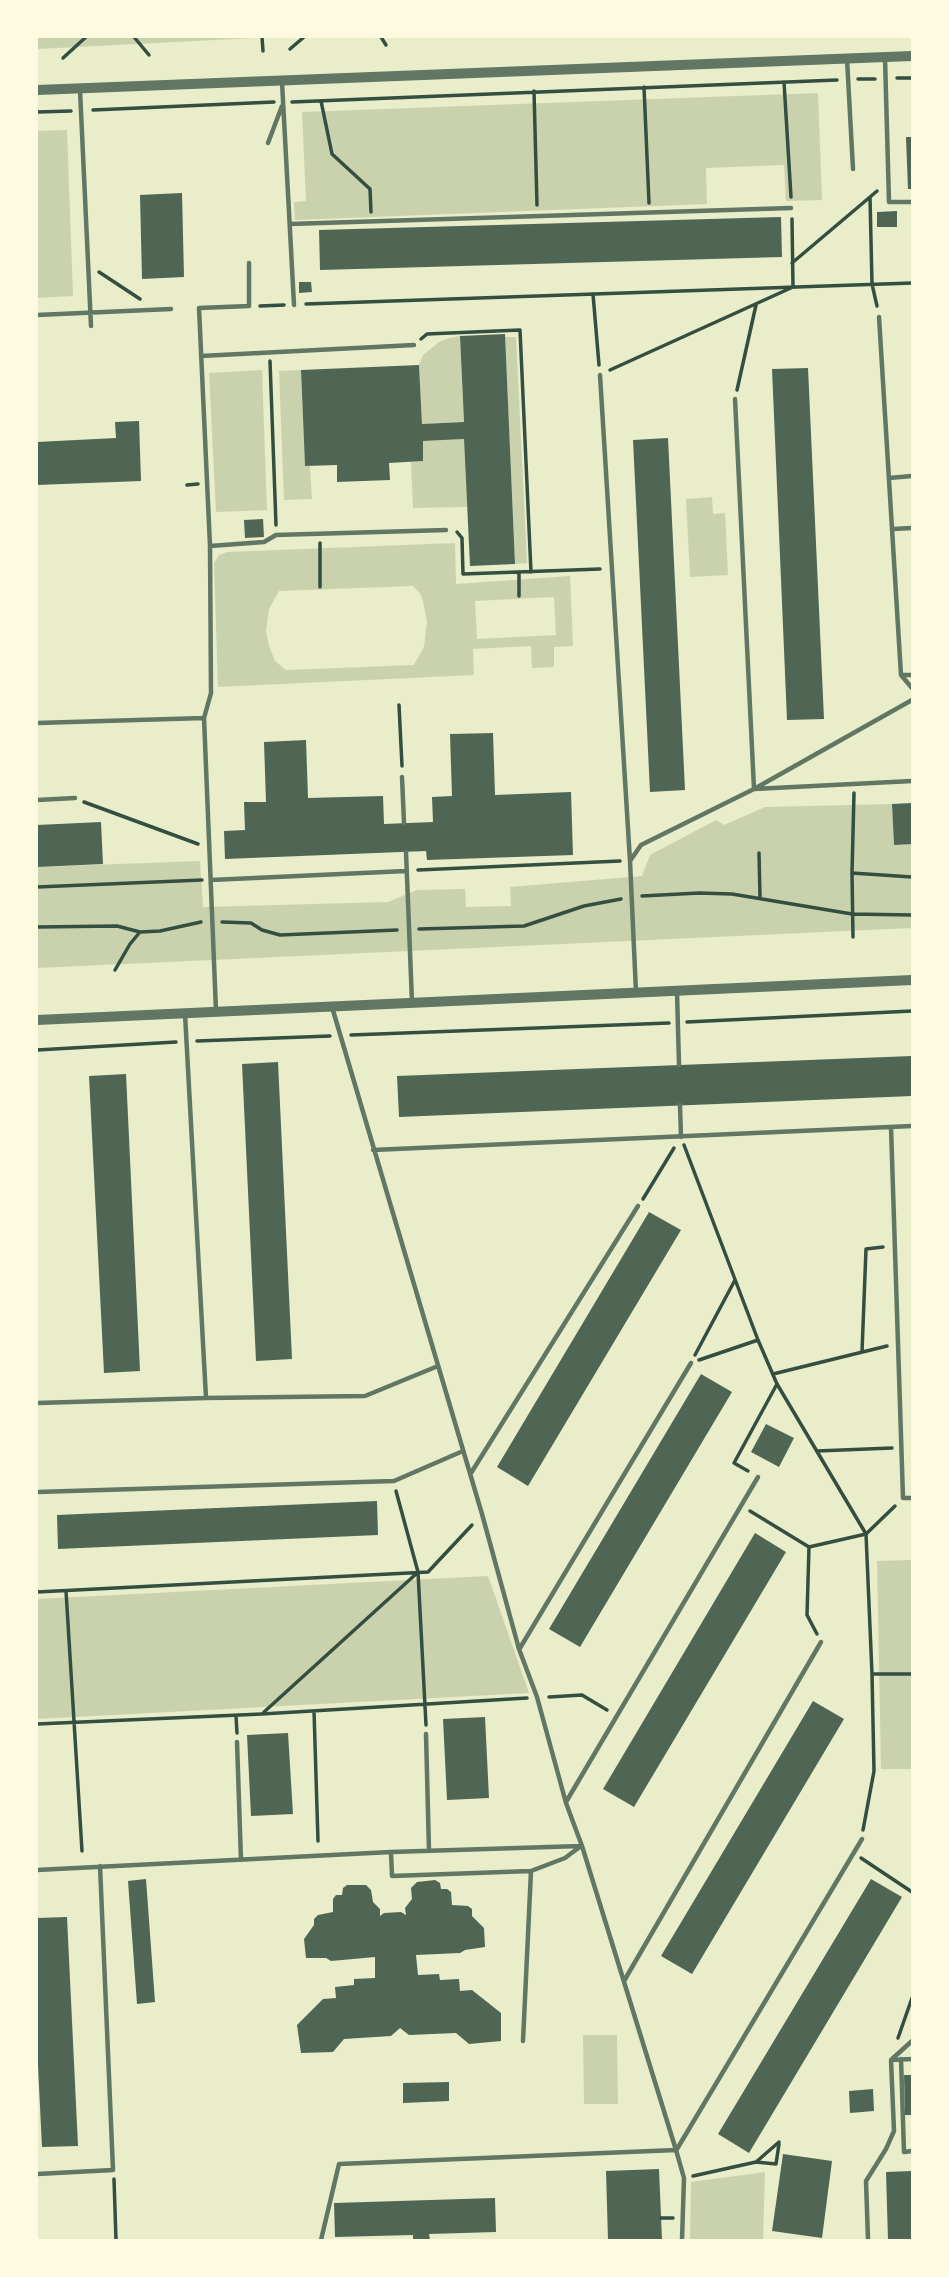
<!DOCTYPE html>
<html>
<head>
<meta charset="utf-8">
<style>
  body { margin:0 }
  #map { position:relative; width:949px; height:2277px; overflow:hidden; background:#e9edc9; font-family:Manrope,sans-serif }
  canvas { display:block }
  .frame { position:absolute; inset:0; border:38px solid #fefae0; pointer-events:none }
</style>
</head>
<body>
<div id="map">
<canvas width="949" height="2277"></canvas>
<div class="frame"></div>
</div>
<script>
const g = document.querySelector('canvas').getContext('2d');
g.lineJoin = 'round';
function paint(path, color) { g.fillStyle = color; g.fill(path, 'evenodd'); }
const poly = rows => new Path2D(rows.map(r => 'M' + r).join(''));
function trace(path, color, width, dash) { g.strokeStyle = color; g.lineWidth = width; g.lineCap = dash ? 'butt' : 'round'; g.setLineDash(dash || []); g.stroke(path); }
paint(poly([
  [37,37,274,37,37,49],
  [818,93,822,200,786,201,784,165,706,168,707,204,295,220,294,202,306,201,302,112],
  [67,130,73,296,37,298,37,131],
  [460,336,464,422,422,424,419,365,423,355,439,342,449,338],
  [505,337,516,337,527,563,515,564],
  [262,370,267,510,216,512,209,373],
  [301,370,305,466,310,466,312,499,284,500,279,371],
  [464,439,467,507,413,508,411,462,423,461,423,441],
  [712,497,713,514,725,513,728,575,690,577,686,499],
  [455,543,456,584,570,576,573,646,554,647,554,667,532,668,531,646,473,649,474,675,218,687,214,563,219,555,227,552],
  [413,586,420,593,423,601,427,621,424,647,414,665,286,670,275,661,269,646,266,631,269,609,279,591],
  [554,597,556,635,477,639,475,601],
  [892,804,894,844,912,844,912,928,37,968,37,867,200,861,203,907,388,902,417,890,465,889,466,907,511,906,510,887,642,876,650,855,716,820,724,825,765,807],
  [912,1560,912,1769,881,1769,877,1561],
  [488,1576,529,1693,37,1719,37,1599],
  [583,2035,617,2035,618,2104,584,2104],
  [765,2172,763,2240,690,2240,691,2182]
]), '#cad2ad');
paint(poly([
  [906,137,912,137,912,189,908,189],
  [182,193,184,277,142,279,140,195],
  [897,211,897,227,877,227,877,212],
  [781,217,782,257,320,270,319,230],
  [299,282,311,282,312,292,299,293],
  [505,334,515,564,470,566,464,439,423,441,423,461,389,463,390,480,337,482,337,465,305,466,301,370,419,365,422,424,464,422,460,336],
  [808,368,824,719,787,720,772,369],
  [139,421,141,481,37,485,37,442,116,438,115,422],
  [668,438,685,790,650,792,633,440],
  [263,519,264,537,245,538,244,520],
  [493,733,495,795,571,792,573,855,427,860,426,851,225,859,224,831,245,830,244,802,266,802,264,742,306,740,308,798,383,796,384,824,433,822,432,797,452,796,450,734],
  [912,803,912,844,894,845,892,804],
  [101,822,103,864,37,867,37,825],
  [912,1056,912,1096,399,1117,397,1076],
  [278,1062,292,1359,256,1361,242,1064],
  [126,1074,140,1371,104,1373,89,1076],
  [649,1212,681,1230,528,1486,497,1467],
  [701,1374,732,1392,580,1647,549,1629],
  [766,1424,794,1438,779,1467,751,1452],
  [377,1501,378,1535,58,1549,57,1515],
  [755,1533,786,1552,634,1807,603,1789],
  [813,1701,844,1719,692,1974,661,1956],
  [485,1717,489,1798,447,1800,443,1719],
  [288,1733,293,1814,251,1816,247,1735],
  [146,1879,155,2002,137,2004,128,1881],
  [871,1879,902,1897,749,2153,718,2134],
  [435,1880,440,1883,441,1889,447,1889,451,1892,452,1905,468,1906,472,1909,472,1916,484,1928,485,1947,465,1950,460,1953,416,1955,418,1975,439,1974,440,1980,459,1979,460,1991,472,1990,501,2013,501,2041,469,2044,456,2033,409,2035,400,2028,391,2036,344,2039,333,2052,301,2053,297,2025,323,1999,336,1998,335,1987,354,1985,354,1979,375,1978,375,1957,331,1961,326,1958,306,1958,304,1939,314,1925,314,1919,318,1915,333,1912,333,1899,336,1895,342,1895,343,1888,347,1885,366,1885,371,1890,373,1902,380,1909,380,1916,384,1913,401,1912,406,1915,405,1908,412,1899,411,1888,417,1882],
  [67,1917,78,2146,42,2147,37,2046,37,1918],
  [904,2075,912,2075,912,2115,905,2115],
  [449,2082,449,2101,403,2103,403,2083],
  [873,2089,874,2111,850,2113,849,2091],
  [783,2154,832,2161,822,2238,772,2231],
  [659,2169,662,2240,608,2240,606,2171],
  [912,2171,912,2240,888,2240,886,2172],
  [495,2198,496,2232,429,2234,430,2240,413,2240,413,2235,335,2237,334,2203]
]), '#4f6655');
trace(poly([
  [134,37,149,55],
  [262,37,263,51],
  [381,37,386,45],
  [290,49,304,37],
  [63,58,86,37],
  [897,78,912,78],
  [858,79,875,79],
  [784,82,791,197],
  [644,87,649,203],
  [534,91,537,205],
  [321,101,332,154,370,189,371,212],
  [292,102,837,80],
  [93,110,274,102],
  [37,112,71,111],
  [792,263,870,197],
  [99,272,140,299],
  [593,294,599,365],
  [306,304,912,283],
  [260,306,284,305],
  [877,306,872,284,870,197,877,191],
  [421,339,427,334,520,330,531,572],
  [270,361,276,525],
  [610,370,793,287,792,219],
  [737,390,756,305],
  [187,485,198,484],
  [457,532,462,538,463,574,600,569],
  [519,572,519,596],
  [320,587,320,543],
  [399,705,402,766],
  [84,802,198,844],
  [759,853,760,897],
  [418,870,620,861],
  [852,873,912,877],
  [37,887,202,880],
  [642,896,699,893,732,894,852,914,912,915],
  [222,922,251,923,262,930,280,935,397,930],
  [37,927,117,926,140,932,160,931,201,922],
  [419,929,524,926,584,906,621,899],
  [853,937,852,873,854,793],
  [115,970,130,944,140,932],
  [687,1022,912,1011],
  [351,1035,669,1023],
  [197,1041,330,1036],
  [37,1050,176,1042],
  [684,1145,758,1340,777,1384,866,1534,809,1547,750,1511],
  [643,1199,674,1148],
  [862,1352,866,1249,883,1247],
  [695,1355,735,1280],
  [699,1360,758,1340],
  [773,1374,887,1346],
  [817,1451,892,1448],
  [748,1471,734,1463,777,1384],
  [396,1491,418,1572,426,1725],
  [809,1547,807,1615,817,1634],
  [66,1591,82,1851],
  [37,1592,428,1572,472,1525],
  [872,1674,866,1534,895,1506],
  [549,1697,582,1695,607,1710],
  [314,1711,318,1841],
  [264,1712,416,1574],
  [236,1716,237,1733],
  [37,1724,262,1714,527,1698],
  [863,1830,874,1771,872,1674,912,1674],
  [861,1858,912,1892],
  [898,2038,912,1998],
  [756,2162,776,2164,779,2144],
  [693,2176,756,2162,779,2142],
  [114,2179,116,2240],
  [661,2218,673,2218]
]), '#344e41', 3.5);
trace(poly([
  [885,58,889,202,912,202],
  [847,59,853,169],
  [282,82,294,305],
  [80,90,91,326],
  [268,143,282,106],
  [290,224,791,208],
  [37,315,171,309],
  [879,317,901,675,912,688],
  [201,356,414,345],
  [600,375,630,861],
  [735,399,754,789,912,781],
  [889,478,912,476],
  [893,529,912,528],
  [210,546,264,542,276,535,446,530],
  [901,675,912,675],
  [37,723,204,718],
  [402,777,404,823],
  [37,800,75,798],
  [406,852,412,1002],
  [211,880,406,871],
  [636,992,630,861,641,845,754,789,912,700],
  [677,992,679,1065],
  [332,1007,482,1514,519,1649,537,1697,566,1803,582,1846,676,2150,684,2178,682,2240],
  [216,1011,204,718,211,693,210,546,199,308,249,306,249,263],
  [185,1014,206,1398],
  [680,1105,681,1137],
  [891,1127,903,1498,912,1498],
  [373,1150,912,1126],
  [37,1403,206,1398,365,1396,438,1366],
  [471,1473,638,1206],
  [37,1492,394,1481,463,1451],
  [520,1648,691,1363],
  [426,1734,429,1851],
  [237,1742,241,1860],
  [566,1802,758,1477],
  [391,1852,392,1876,531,1871],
  [37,1870,391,1852,581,1846],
  [624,1981,821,1642],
  [523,2041,531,1871,565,1858,581,1846],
  [892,2059,912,2041],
  [901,2059,904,2152,912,2151],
  [677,2149,862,1839],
  [37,2174,113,2170,100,1866],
  [321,2240,339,2164,676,2150],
  [868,2240,866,2181,886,2149,894,2131,891,2060,912,2059]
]), '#617663', 4.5);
trace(poly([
  [37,90,912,56],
  [37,1020,912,980]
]), '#617663', 10);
</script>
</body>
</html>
